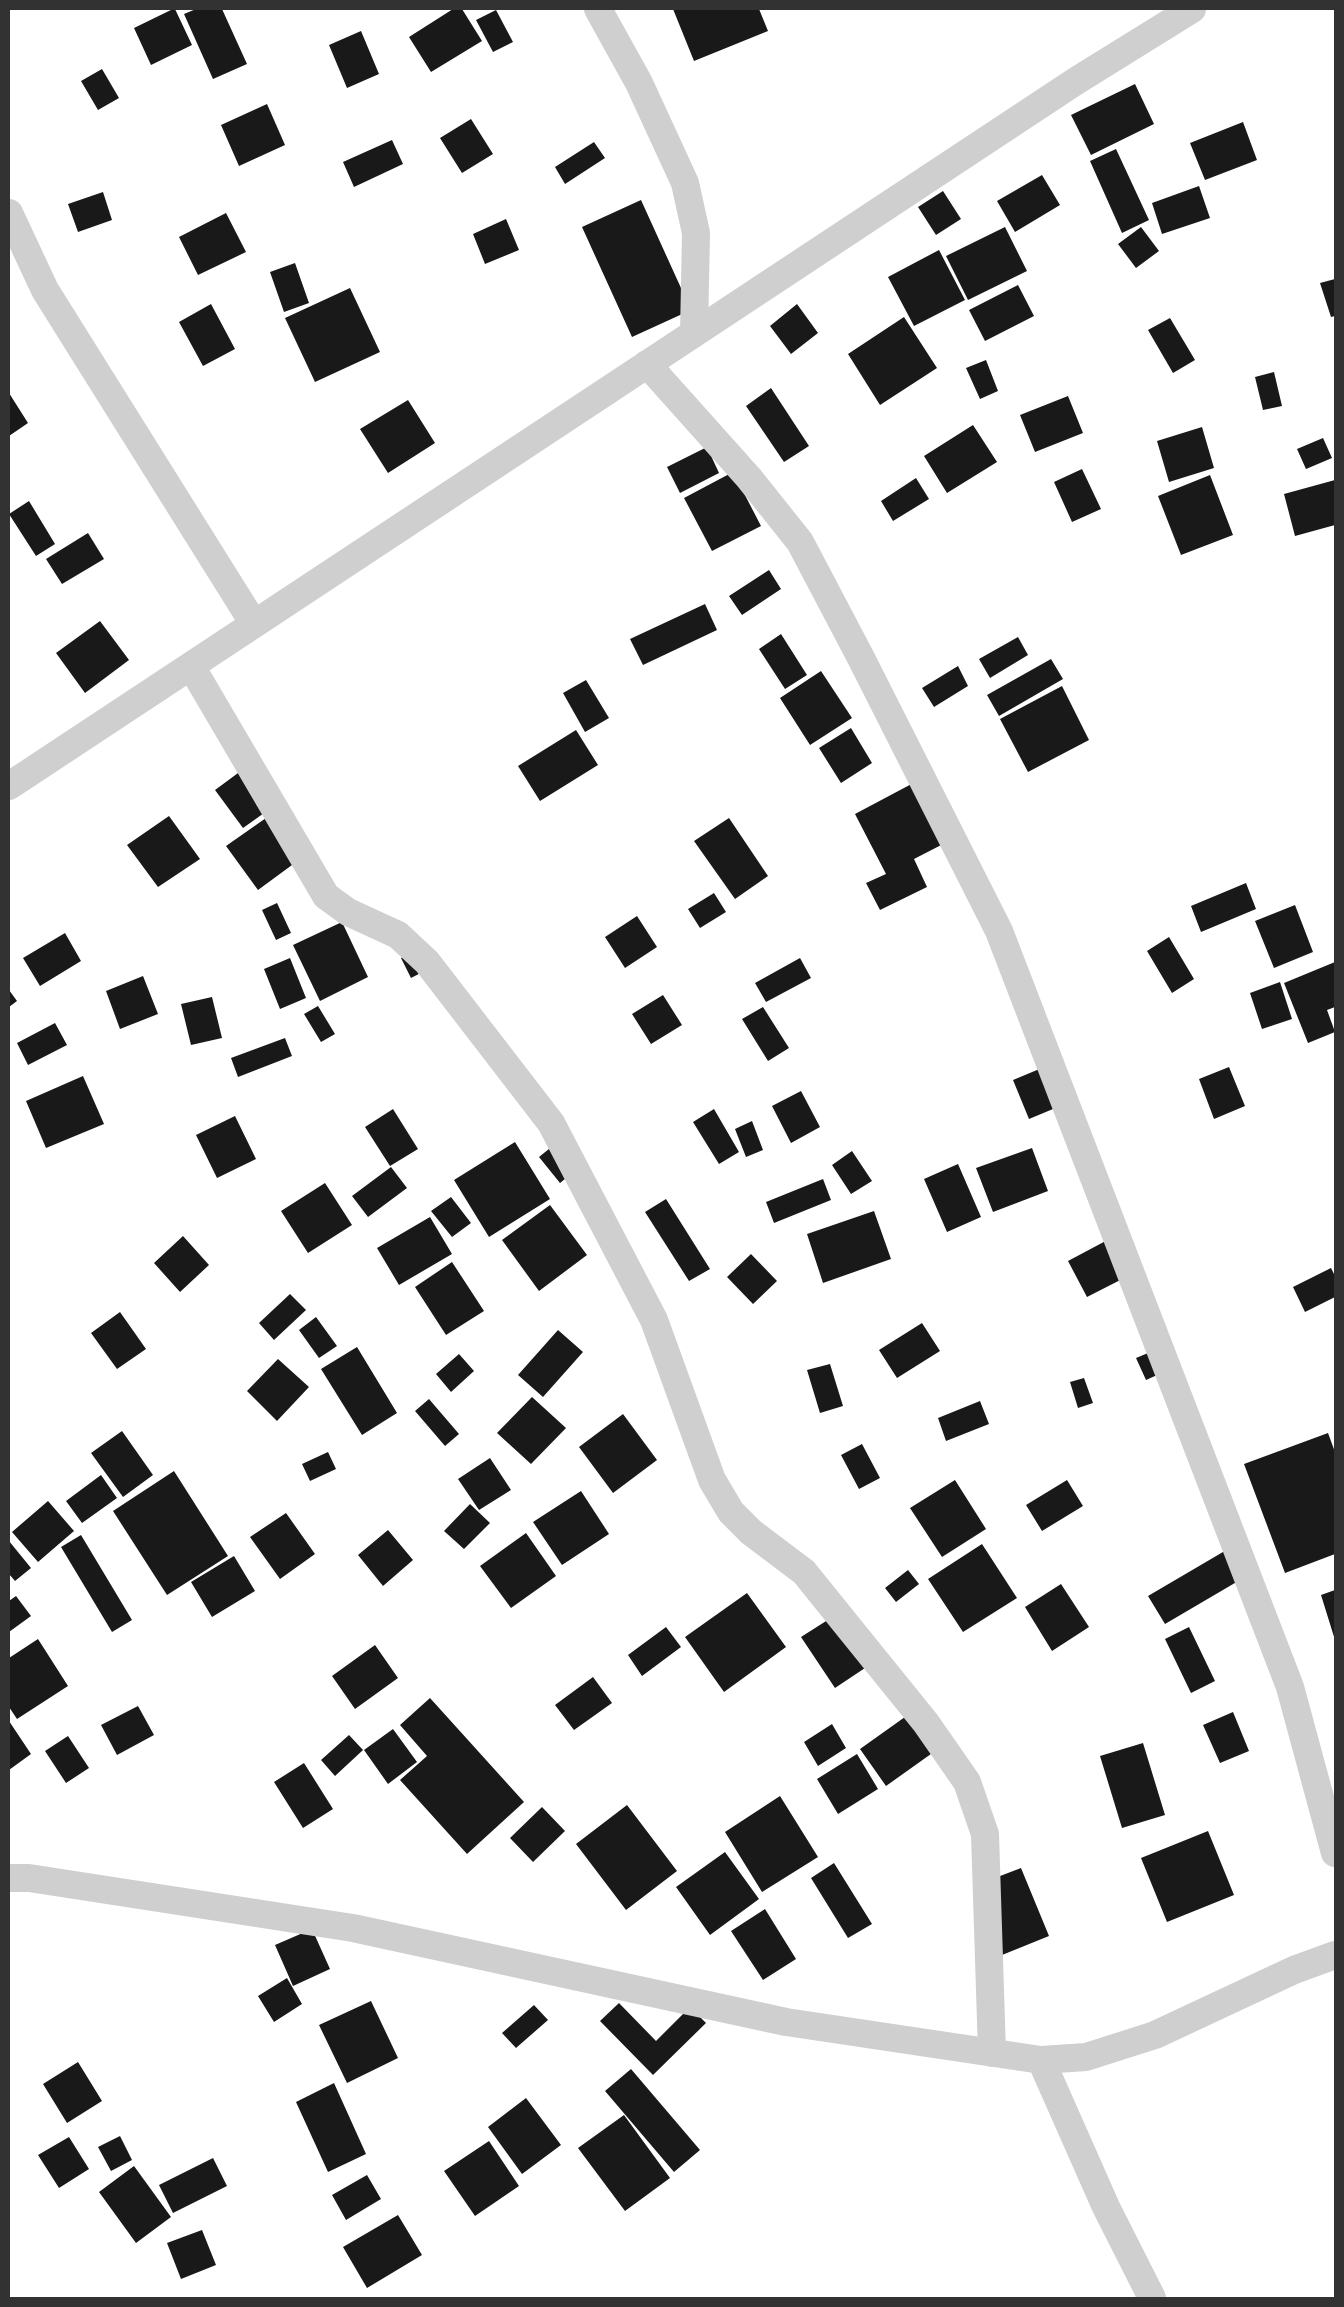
<!DOCTYPE html>
<html>
<head>
<meta charset="utf-8">
<style>
  body { margin:0 }
  #map { position:relative; width:1344px; height:2307px; overflow:hidden; background:#fff; font-family:Mulish,sans-serif }
  canvas { display:block }
  .frame { position:absolute; inset:0; border:10px solid #323232; pointer-events:none }
</style>
</head>
<body>
<div id="map">
<canvas width="1344" height="2307"></canvas>
<div class="frame"></div>
</div>
<script>
const g = document.querySelector('canvas').getContext('2d');
g.lineJoin = 'round';
function paint(path, color) { g.fillStyle = color; g.fill(path, 'evenodd'); }
const poly = rows => new Path2D(rows.map(r => 'M' + r).join(''));
function trace(path, color, width, dash) { g.strokeStyle = color; g.lineWidth = width; g.lineCap = dash ? 'butt' : 'round'; g.setLineDash(dash || []); g.stroke(path); }
paint(poly([
  [173,9,175,9,192,45,151,65,134,28],
  [196,9,222,9,247,64,213,79,184,14],
  [453,9,462,9,482,41,431,72,409,37],
  [673,9,759,9,768,31,694,61],
  [496,10,513,42,493,52,476,20],
  [361,31,379,74,347,88,329,45],
  [102,69,119,98,98,110,81,81],
  [1135,84,1154,124,1091,155,1071,115],
  [267,104,285,145,239,166,221,125],
  [471,119,493,154,462,173,440,138],
  [1243,122,1257,160,1205,180,1190,143],
  [392,140,403,164,354,187,343,162],
  [594,142,605,158,565,184,555,167],
  [1116,149,1149,220,1122,233,1090,161],
  [1042,175,1060,205,1015,232,997,201],
  [1199,186,1210,218,1162,234,1152,203],
  [943,191,961,219,936,235,918,207],
  [103,192,112,220,78,232,68,204],
  [641,200,691,310,632,337,582,227],
  [226,213,246,252,198,275,179,237],
  [506,219,519,250,485,264,473,234],
  [1005,227,1027,271,968,300,946,256],
  [1141,227,1159,251,1136,268,1118,244],
  [939,250,965,300,914,326,888,277],
  [295,263,309,303,284,312,270,272],
  [1335,279,1335,316,1331,317,1320,283],
  [1018,285,1034,316,985,341,969,310],
  [350,288,380,352,315,382,285,318],
  [211,304,235,349,203,366,179,322],
  [797,304,818,333,791,354,770,326],
  [904,317,937,368,880,405,848,354],
  [1170,318,1195,360,1173,373,1148,330],
  [986,360,998,391,980,399,966,368],
  [1274,372,1282,406,1263,410,1255,377],
  [771,388,809,446,784,462,746,406],
  [9,393,28,423,9,436],
  [1068,396,1083,433,1035,452,1020,415],
  [408,400,435,443,388,473,360,429],
  [973,425,997,462,947,493,924,456],
  [1202,427,1214,468,1169,482,1157,441],
  [1323,438,1332,458,1306,469,1297,449],
  [707,447,719,473,680,493,667,467],
  [1082,469,1101,509,1072,522,1054,482],
  [733,472,761,526,712,551,684,498],
  [1210,475,1233,535,1181,555,1158,496],
  [916,478,929,499,893,521,881,501],
  [1335,480,1335,525,1295,536,1284,494],
  [29,501,55,544,36,556,9,514],
  [88,533,104,559,62,584,46,559],
  [769,570,781,589,742,615,729,596],
  [705,604,717,630,643,665,630,639],
  [100,621,129,660,85,693,56,653],
  [781,634,807,675,785,689,759,649],
  [1018,637,1028,655,990,678,979,659],
  [1051,659,1063,679,999,716,987,695],
  [958,666,968,686,934,707,922,688],
  [821,671,852,718,810,745,780,698],
  [586,680,609,718,585,732,563,693],
  [1062,686,1089,740,1028,772,1000,719],
  [851,728,872,763,841,783,819,748],
  [576,730,598,765,540,801,518,766],
  [253,762,281,801,243,828,215,790],
  [919,780,949,841,914,859,927,887,880,910,866,883,886,874,855,814],
  [276,811,307,854,258,890,226,846],
  [169,816,200,859,158,887,127,845],
  [729,818,768,876,735,899,694,841],
  [1246,883,1256,909,1201,932,1191,906],
  [714,893,726,912,700,928,688,909],
  [277,903,291,933,276,940,262,910],
  [1295,905,1313,952,1274,968,1255,921],
  [637,916,657,947,625,968,605,937],
  [342,922,368,977,320,1001,293,945],
  [65,933,81,961,40,986,23,958],
  [1169,937,1194,979,1172,993,1147,951],
  [426,944,436,965,411,978,401,958],
  [290,958,306,998,280,1009,264,969],
  [800,958,811,978,766,1002,755,983],
  [1335,962,1335,1007,1327,1010,1335,1032,1308,1043,1284,983],
  [143,976,158,1014,120,1029,106,991],
  [1280,982,1292,1019,1262,1029,1250,993],
  [9,990,17,1001,9,1007],
  [663,995,682,1025,651,1044,632,1014],
  [212,997,222,1038,191,1045,181,1004],
  [318,1006,335,1034,321,1042,304,1014],
  [763,1007,789,1048,768,1061,742,1019],
  [55,1023,67,1045,28,1065,17,1043],
  [285,1038,292,1056,238,1077,231,1058],
  [1061,1060,1077,1099,1029,1119,1013,1080],
  [1229,1067,1245,1106,1214,1119,1199,1079],
  [83,1076,104,1124,46,1148,26,1101],
  [801,1091,820,1127,791,1143,772,1106],
  [393,1109,418,1149,390,1166,365,1127],
  [714,1109,739,1152,719,1164,693,1122],
  [235,1116,256,1159,217,1178,196,1135],
  [752,1121,763,1150,746,1157,735,1129],
  [565,1136,586,1162,560,1183,539,1157],
  [515,1142,550,1199,489,1237,454,1180],
  [1032,1148,1048,1191,993,1212,976,1168],
  [852,1151,872,1181,851,1194,832,1165],
  [958,1164,981,1217,947,1232,924,1179],
  [391,1167,407,1188,368,1217,352,1196],
  [823,1179,831,1200,774,1223,766,1202],
  [325,1183,352,1225,308,1253,281,1211],
  [451,1197,471,1223,452,1237,431,1211],
  [666,1199,710,1269,689,1281,645,1212],
  [550,1205,587,1255,539,1291,502,1240],
  [874,1211,891,1259,823,1283,807,1234],
  [430,1217,452,1254,399,1285,377,1248],
  [183,1236,209,1265,180,1292,154,1263],
  [1115,1236,1134,1273,1087,1297,1068,1261],
  [751,1254,777,1281,753,1304,727,1277],
  [452,1262,484,1311,446,1335,415,1287],
  [1331,1268,1335,1276,1335,1297,1305,1312,1293,1287],
  [290,1294,306,1310,274,1340,259,1323],
  [120,1312,146,1349,117,1369,91,1333],
  [316,1317,337,1346,319,1358,299,1330],
  [922,1323,940,1351,897,1378,879,1350],
  [558,1330,583,1352,543,1397,518,1375],
  [1165,1346,1175,1367,1146,1380,1136,1358],
  [357,1347,397,1413,362,1435,321,1369],
  [459,1354,474,1371,451,1392,436,1374],
  [278,1359,309,1387,277,1421,247,1391],
  [830,1364,843,1406,820,1413,807,1370],
  [1084,1378,1093,1403,1078,1408,1070,1382],
  [532,1397,566,1428,531,1464,497,1433],
  [429,1399,459,1434,445,1446,415,1411],
  [980,1401,989,1424,946,1441,938,1418],
  [623,1414,657,1460,613,1493,579,1447],
  [122,1431,153,1475,123,1497,91,1453],
  [1328,1433,1335,1452,1335,1554,1285,1573,1244,1464],
  [862,1444,880,1478,859,1489,841,1455],
  [328,1452,336,1469,310,1481,302,1464],
  [490,1458,511,1490,479,1510,458,1479],
  [174,1471,228,1556,167,1595,113,1511],
  [101,1475,117,1498,82,1523,66,1501],
  [955,1480,986,1529,942,1557,910,1508],
  [1067,1480,1083,1506,1042,1531,1026,1505],
  [581,1491,609,1534,562,1565,533,1522],
  [48,1501,74,1531,38,1562,12,1532],
  [470,1504,490,1523,464,1549,444,1531],
  [286,1513,315,1554,280,1579,250,1537],
  [388,1530,413,1560,383,1586,358,1555],
  [526,1533,556,1576,511,1608,480,1566],
  [81,1535,132,1620,112,1632,61,1547],
  [9,1541,31,1568,15,1581,9,1574],
  [1240,1542,1257,1570,1165,1624,1148,1596],
  [982,1544,1017,1598,963,1632,928,1579],
  [234,1556,255,1591,212,1617,191,1582],
  [908,1570,919,1584,896,1602,885,1588],
  [1061,1584,1089,1627,1052,1651,1025,1607],
  [1335,1590,1335,1640,1321,1595],
  [747,1593,786,1647,724,1692,685,1637],
  [16,1596,31,1616,9,1632,9,1601],
  [834,1616,868,1666,835,1688,801,1637],
  [666,1627,681,1647,642,1676,628,1655],
  [1189,1627,1215,1681,1191,1693,1165,1639],
  [38,1639,68,1686,17,1719,9,1707,9,1658],
  [375,1645,398,1678,355,1709,332,1676],
  [593,1677,612,1703,574,1730,555,1705],
  [430,1698,524,1802,467,1854,400,1780,427,1756,400,1725],
  [138,1706,154,1735,117,1755,101,1725],
  [919,1707,945,1744,886,1786,860,1749],
  [1233,1712,1249,1751,1220,1763,1203,1725],
  [9,1721,31,1754,9,1770],
  [832,1724,846,1748,818,1766,804,1742],
  [393,1729,417,1762,388,1784,364,1750],
  [349,1735,363,1750,335,1776,321,1760],
  [68,1736,89,1768,66,1783,45,1751],
  [1143,1743,1165,1815,1122,1828,1100,1756],
  [857,1754,878,1789,838,1814,817,1779],
  [304,1763,333,1809,303,1828,274,1782],
  [780,1796,818,1857,762,1892,725,1832],
  [627,1805,677,1871,626,1910,576,1844],
  [542,1807,565,1831,533,1862,510,1838],
  [1208,1831,1234,1895,1167,1922,1141,1858],
  [725,1852,759,1899,710,1935,676,1887],
  [834,1863,872,1924,848,1938,811,1878],
  [1021,1868,1049,1936,1002,1955,974,1886],
  [765,1909,796,1959,763,1980,731,1931],
  [312,1929,330,1969,293,1986,275,1945],
  [287,1978,302,2004,274,2022,258,1996],
  [371,2001,398,2058,347,2083,319,2025],
  [619,2003,656,2041,690,2007,706,2023,653,2075,600,2021],
  [534,2005,548,2020,516,2048,502,2033],
  [78,2062,102,2101,67,2123,43,2084],
  [631,2069,700,2150,674,2172,605,2091],
  [334,2083,366,2154,328,2172,296,2102],
  [526,2098,561,2145,522,2174,488,2127],
  [624,2115,670,2178,625,2211,578,2148],
  [120,2136,132,2160,111,2171,98,2147],
  [69,2137,89,2169,59,2188,38,2155],
  [489,2141,519,2186,475,2216,444,2171],
  [213,2158,227,2186,173,2213,159,2185],
  [134,2166,171,2217,136,2243,99,2192],
  [367,2175,381,2199,346,2220,332,2195],
  [398,2215,422,2255,367,2288,343,2247],
  [202,2230,216,2265,181,2279,167,2243]
]), '#191919');
trace(poly([
  [598,9,639,83,685,183,696,233,694,333],
  [9,213,45,290,254,624],
  [647,364,749,478,800,542,861,658,999,931,1290,1687,1335,1853],
  [191,666,326,896,348,912,398,935,427,962,551,1123,654,1320,712,1480,731,1512,751,1532,804,1572,926,1723,967,1782,985,1834,992,2053],
  [9,786,1076,81,1192,9],
  [9,1878,29,1878,353,1928,786,2022,1041,2060,1086,2057,1155,2035,1294,1970,1335,1955],
  [1041,2060,1106,2207,1152,2298]
]), '#cfcfcf', 28);
</script>
</body>
</html>
